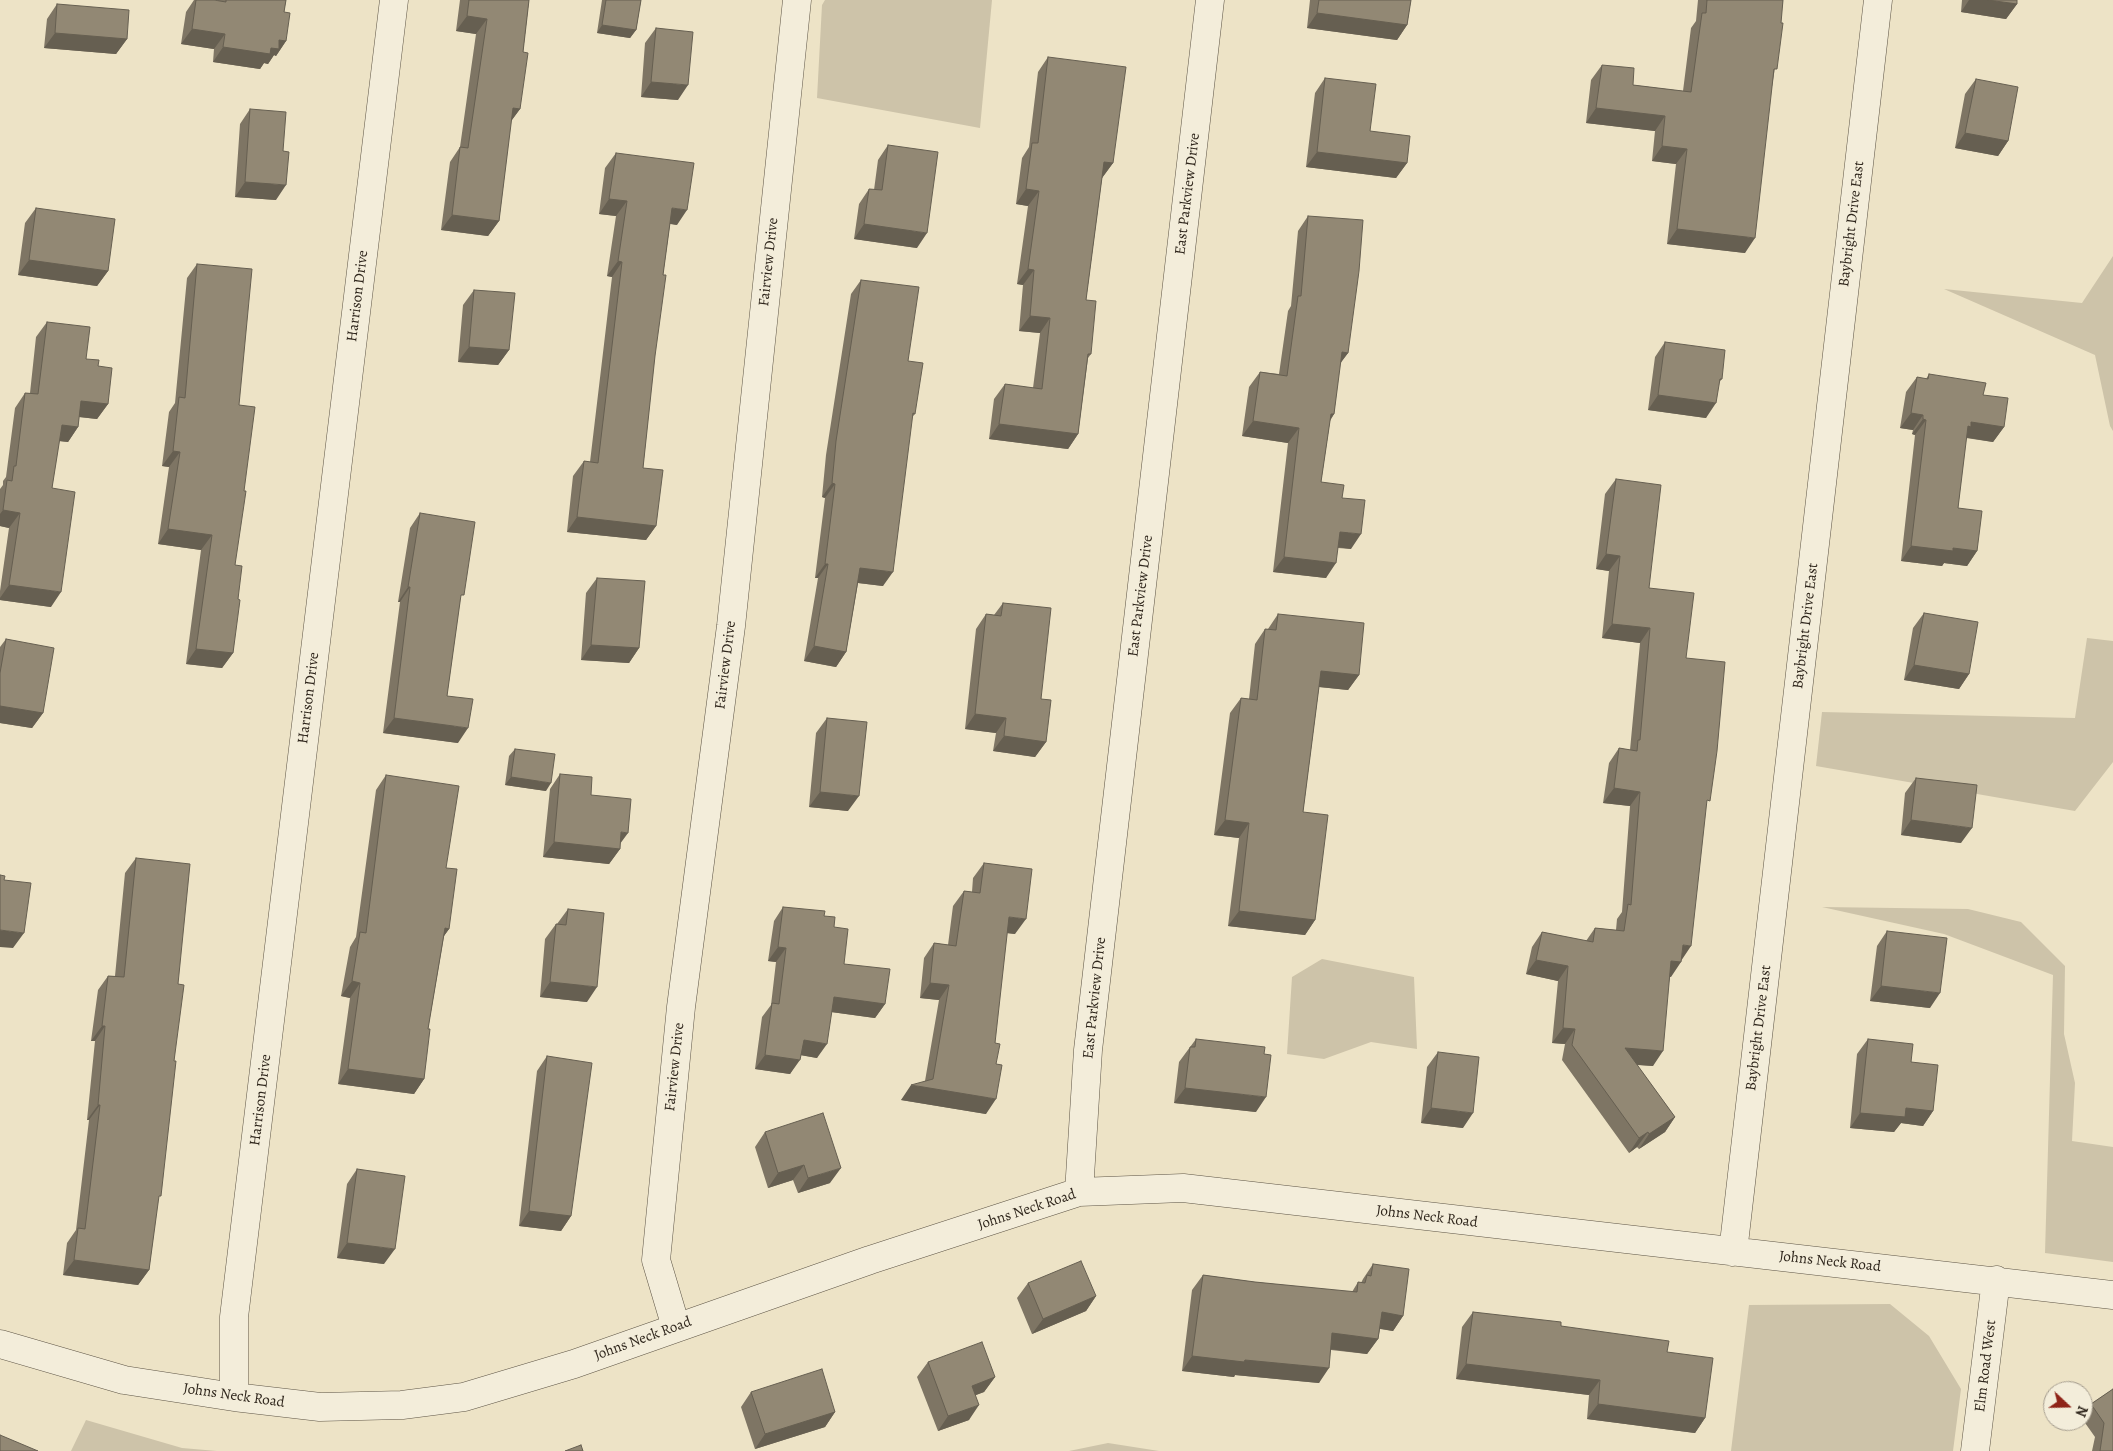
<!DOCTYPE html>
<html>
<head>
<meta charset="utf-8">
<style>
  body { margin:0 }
  #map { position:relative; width:2113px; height:1451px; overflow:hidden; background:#ede3c6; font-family:Alegreya,serif }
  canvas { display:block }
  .north { position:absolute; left:2043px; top:1381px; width:50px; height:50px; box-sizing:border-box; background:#f3edda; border:1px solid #a59d8e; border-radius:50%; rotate:111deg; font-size:14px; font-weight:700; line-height:20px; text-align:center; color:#2f261c }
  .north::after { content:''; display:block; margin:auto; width:18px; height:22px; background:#8f2418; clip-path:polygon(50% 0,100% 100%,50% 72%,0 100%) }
</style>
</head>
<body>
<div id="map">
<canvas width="2113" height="1451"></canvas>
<div class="north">N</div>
</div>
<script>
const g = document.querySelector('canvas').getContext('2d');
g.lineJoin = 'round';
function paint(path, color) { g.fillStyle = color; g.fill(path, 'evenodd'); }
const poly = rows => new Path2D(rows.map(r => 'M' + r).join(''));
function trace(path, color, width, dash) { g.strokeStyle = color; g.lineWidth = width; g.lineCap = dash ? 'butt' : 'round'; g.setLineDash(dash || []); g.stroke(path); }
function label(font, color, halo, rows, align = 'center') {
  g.font = font + ' Alegreya,serif'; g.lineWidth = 4; g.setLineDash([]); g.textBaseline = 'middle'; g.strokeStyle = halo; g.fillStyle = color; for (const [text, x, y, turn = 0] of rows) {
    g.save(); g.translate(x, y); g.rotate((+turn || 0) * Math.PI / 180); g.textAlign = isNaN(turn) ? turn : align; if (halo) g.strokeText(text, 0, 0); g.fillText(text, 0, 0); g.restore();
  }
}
paint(poly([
  [825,0,992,0,980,128,817,98,822,5],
  [2113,256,2113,431,2110,426,2095,355,1944,289,2082,303],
  [2087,638,2113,641,2113,762,2075,811,1816,766,1822,712,2075,718],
  [1822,907,1968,909,2021,922,2065,966,2064,1034,2075,1083,2072,1141,2113,1147,2113,1262,2045,1253,2053,975,1944,934],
  [1322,959,1414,977,1417,1049,1371,1042,1324,1059,1287,1054,1292,977],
  [1890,1304,1929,1336,1961,1389,1953,1451,1731,1451,1749,1305],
  [86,1420,182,1448,217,1451,71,1451],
  [1108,1443,1159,1451,1069,1451]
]), '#cdc3a9');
const street = poly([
  [1079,1192,1088,1050,1210,0],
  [1733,1252,1878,0],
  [676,1327,656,1260,681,1007,731,626,797,0],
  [0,1344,124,1380,234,1397,320,1407,402,1405,464,1397,574,1364,870,1260,1079,1192,1183,1188,2113,1295],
  [234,1397,234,1317,394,0],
  [1975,1451,1996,1280]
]);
trace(street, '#5e5546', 29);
trace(street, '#f3edda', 28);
paint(poly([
  [194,0,218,1,218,0,286,0,284,12,286,41,276,56,274,55,268,64,264,63,260,69,213,62,214,49,181,44,186,12],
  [460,0,529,0,523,52,520,109,511,121,499,221,488,236,441,230,450,162,460,147,476,34,456,31],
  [602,0,641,0,636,30,630,38,597,33],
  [1310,0,1411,0,1407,25,1397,40,1307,28],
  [1698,0,1783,0,1774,74,1745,253,1667,244,1676,164,1652,161,1655,131,1586,123,1591,80,1602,65,1633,85,1683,91,1691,28,1696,21],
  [1962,0,2017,0,2017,4,2006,19,1961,12],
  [57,4,127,39,116,54,44,48,47,19],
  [656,28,678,100,641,97,645,43],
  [1048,57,1113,163,1102,178,1086,300,1091,354,1088,358,1078,434,1068,449,989,439,994,399,1005,384,1033,388,1040,333,1019,331,1023,285,1017,284,1028,206,1016,204,1022,158,1029,147,1038,72],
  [1325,78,1370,131,1407,163,1396,178,1306,167,1315,93],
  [1976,79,2008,141,1998,156,1955,148,1965,94],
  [250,109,276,200,235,197,240,124],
  [888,145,917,248,854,239,859,204,869,189,874,190,878,160],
  [616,153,677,225,670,224,663,275,643,468,656,526,646,540,567,532,573,476,584,461,590,462,612,277,607,276,616,216,599,214,605,168],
  [36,208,108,271,97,286,18,275,25,223],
  [1308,216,1348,353,1340,363,1334,414,1330,421,1321,482,1342,498,1351,549,1338,548,1326,578,1273,572,1288,443,1242,436,1249,387,1260,372,1279,374,1288,311,1291,306,1298,231],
  [197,264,239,405,235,565,238,599,233,653,222,668,186,664,201,550,158,544,169,467,162,466,169,412,175,403,187,278],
  [861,280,908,361,915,414,912,417,883,586,858,583,846,652,836,667,804,661,818,578,815,578,825,498,822,497,826,455,851,294],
  [474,290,509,350,498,365,458,362,463,305],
  [47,322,86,359,98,366,108,404,97,419,79,417,78,427,68,442,59,441,52,488,51,607,0,600,0,591,9,528,0,526,0,489,3,485,3,481,6,477,15,408,25,393,30,393,36,337],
  [1665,342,1722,379,1719,382,1706,418,1648,410,1655,357],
  [1929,374,1983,395,2004,427,1993,442,1966,438,1958,508,1977,551,1967,566,1944,563,1942,566,1901,561,1915,435,1912,434,1913,430,1900,428,1906,392,1917,377,1926,379],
  [1616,479,1649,588,1686,658,1706,806,1681,960,1670,977,1653,1066,1637,1065,1675,1117,1665,1132,1639,1149,1637,1147,1629,1153,1562,1060,1565,1044,1552,1043,1558,981,1526,974,1532,947,1542,932,1586,941,1595,928,1616,930,1617,919,1622,912,1630,806,1603,803,1609,763,1619,748,1630,750,1640,643,1602,638,1609,571,1596,569,1605,494],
  [420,513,460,600,447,696,458,743,383,733,400,602,398,602,410,528],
  [597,578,639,648,629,663,581,660,586,593],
  [1003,603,1041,699,1046,742,1035,757,993,751,996,733,965,729,976,629,986,614,994,615],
  [1924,613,1969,674,1959,689,1904,680,1913,628],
  [1278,614,1359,675,1348,690,1319,687,1303,812,1315,920,1305,935,1228,926,1239,838,1214,835,1230,713,1241,698,1249,699,1255,644,1265,629,1268,629],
  [6,639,43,713,32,728,0,723,0,647],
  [827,718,848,811,809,807,816,733],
  [515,749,546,791,505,785,509,756],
  [560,774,591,795,620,844,620,849,609,864,543,857,550,789],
  [386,775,446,868,449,929,444,936,428,1029,424,1079,414,1094,338,1084,350,998,341,996,350,947,356,937,376,790],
  [1916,778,1961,843,1901,835,1905,793],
  [136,858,178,984,174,1061,158,1200,149,1270,138,1285,63,1275,67,1243,76,1230,89,1120,87,1120,95,1041,91,1041,98,990,108,976,115,976,125,873],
  [984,863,1015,934,1007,933,986,1114,901,1100,925,1081,939,1000,920,998,924,958,934,943,948,945,953,906,964,891,972,892,973,878],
  [783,907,824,916,834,927,844,964,885,1004,875,1018,831,1012,817,1058,801,1055,790,1074,755,1069,762,1017,771,1005,776,962,768,961,774,921],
  [568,909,587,1002,540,997,545,939,556,924,557,924],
  [1887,931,1930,1008,1870,1001,1877,946],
  [1196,1039,1256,1112,1174,1103,1179,1062],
  [1868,1039,1911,1062,1933,1111,1923,1126,1901,1123,1894,1132,1850,1128,1857,1054],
  [1438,1052,1463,1128,1421,1123,1427,1067],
  [547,1056,571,1216,561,1231,519,1226,537,1071],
  [765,1132,830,1183,798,1193,793,1180,768,1188,755,1147],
  [357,1169,384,1264,337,1258,347,1184],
  [1373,1264,1403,1316,1393,1331,1380,1329,1378,1339,1367,1354,1331,1350,1319,1383,1235,1375,1234,1377,1182,1371,1192,1290,1203,1275,1255,1282,1352,1292,1358,1282,1361,1283,1363,1279],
  [1028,1283,1096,1296,1086,1311,1032,1334,1017,1298],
  [1473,1312,1561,1326,1705,1418,1695,1433,1587,1419,1589,1395,1456,1379,1462,1327],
  [928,1362,995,1377,984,1392,975,1395,969,1420,938,1431,917,1377],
  [2113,1389,2113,1451,2092,1451,2095,1437,2083,1420,2083,1416,2091,1404],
  [751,1392,835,1412,825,1427,755,1449,741,1407]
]), '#7e7564');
paint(poly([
  [1969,0,1988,0,2017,4,2006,19,1961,12],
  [1317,13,1407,25,1397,40,1307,28],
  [467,16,487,19,476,34,456,31],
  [602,25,636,30,630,38,597,33],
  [192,29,225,34,214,49,181,44],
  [55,33,127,39,116,54,44,48],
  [279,40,286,41,276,56,274,55,268,64,264,63,260,69,213,62,223,47,271,48],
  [651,82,688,85,678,100,641,97],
  [513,108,520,109,509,124],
  [1596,108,1665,116,1655,131,1586,123],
  [1965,133,2008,141,1998,156,1955,148],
  [1662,146,1687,149,1676,164,1652,161],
  [1317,152,1407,163,1396,178,1306,167],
  [1104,162,1113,163,1102,178,1093,177],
  [245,182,286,185,276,200,235,197],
  [1026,189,1039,191,1028,206,1016,204],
  [609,199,627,201,616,216,599,214],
  [672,208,687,210,677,225,662,222],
  [452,215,499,221,488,236,441,230],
  [864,224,927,233,917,248,854,239],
  [1677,229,1755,238,1745,253,1667,244],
  [29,260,108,271,97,286,18,275],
  [618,261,622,262,612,277,607,276],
  [1028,269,1034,270,1023,285,1017,284],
  [1030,316,1050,318,1040,333,1019,331],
  [469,347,509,350,498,365,458,362],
  [1342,352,1348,353,1337,368],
  [1658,395,1716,403,1706,418,1648,410],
  [81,401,108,404,97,419,71,416],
  [1911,413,1923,415,1913,430,1900,428],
  [1331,414,1334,414,1324,429],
  [1923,419,1926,420,1915,435,1912,434],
  [1253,421,1299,428,1288,443,1242,436],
  [1971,422,2004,427,1993,442,1963,437,1957,441],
  [999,424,1078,434,1068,449,989,439],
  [62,425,78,427,68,442,51,440],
  [173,451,180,452,169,467,162,466],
  [832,483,835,484,825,498,822,497],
  [3,510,20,513,9,528,0,526,0,514],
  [577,517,656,526,646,540,567,532],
  [168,529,212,535,201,550,158,544],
  [1340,532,1361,534,1351,549,1329,546],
  [1911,546,1953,548,1977,551,1967,566,1944,563,1942,566,1901,561],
  [1606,554,1620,556,1609,571,1596,569],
  [1284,557,1336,563,1326,578,1273,572],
  [825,564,828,564,818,578,815,578],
  [860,568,893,572,883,586,850,582],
  [9,585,61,592,51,607,0,600,0,598],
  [408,587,410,587,400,602,398,602],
  [1612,624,1650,628,1640,643,1602,638],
  [591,645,639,648,629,663,581,660],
  [814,646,846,652,836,667,804,661],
  [196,649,233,653,222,668,186,664],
  [1914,665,1969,674,1959,689,1904,680],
  [1321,671,1359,675,1348,690,1310,686],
  [0,706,43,713,32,728,0,723],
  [975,714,1006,718,996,733,965,729],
  [394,718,468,728,458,743,383,733],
  [1004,736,1046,742,1035,757,993,751],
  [511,777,551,783,546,791,505,785],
  [1614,788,1640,792,1630,806,1603,803],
  [820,792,859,796,848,811,809,807],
  [1225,820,1249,823,1239,838,1214,835],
  [1911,820,1972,828,1961,843,1901,835],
  [621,832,628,833,617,848],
  [554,842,620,849,609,864,543,857],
  [1239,911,1315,920,1305,935,1228,926],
  [1009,917,1026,919,1015,934,998,932],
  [445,928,449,929,438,944],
  [0,930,24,933,13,948,0,947],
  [1683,945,1691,946,1681,961],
  [778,947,786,948,776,962,768,961],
  [1536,960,1568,966,1558,981,1526,974],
  [1671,961,1681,962,1671,977,1661,976],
  [352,981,360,983,350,998,341,996],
  [550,982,597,987,587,1002,540,997],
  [930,983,949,985,939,1000,920,998],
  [1881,986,1940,993,1930,1008,1870,1001],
  [834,997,885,1004,875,1018,824,1011],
  [102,1026,105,1026,95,1041,91,1041],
  [1563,1028,1575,1029,1565,1044,1552,1043],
  [804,1040,827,1044,817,1058,794,1054],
  [1625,1048,1663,1051,1653,1066,1615,1063],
  [765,1055,800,1060,790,1074,755,1069],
  [348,1069,424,1079,414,1094,338,1084],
  [911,1085,996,1099,986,1114,901,1100],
  [1185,1088,1266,1097,1256,1112,1174,1103],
  [98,1105,100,1105,89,1120,87,1120],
  [1431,1108,1473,1113,1463,1128,1421,1123],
  [1906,1108,1933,1111,1923,1126,1901,1123,1894,1132,1850,1128,1860,1113],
  [1675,1117,1665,1132,1639,1149,1649,1134],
  [1648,1132,1637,1147,1629,1153,1639,1138],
  [804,1165,793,1180,768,1188,778,1173],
  [841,1168,830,1183,798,1193,808,1178],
  [529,1211,571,1216,561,1231,519,1226],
  [347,1243,395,1249,384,1264,337,1258],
  [74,1260,149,1270,138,1285,63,1275],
  [1096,1296,1086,1311,1032,1334,1043,1319],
  [1382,1312,1403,1316,1393,1331,1371,1327],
  [1332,1333,1378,1339,1367,1354,1322,1348],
  [1192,1356,1245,1360,1329,1368,1319,1383,1235,1375,1234,1377,1182,1371],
  [1466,1364,1600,1380,1589,1395,1456,1379],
  [995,1377,984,1392,961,1401,972,1386],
  [1598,1404,1705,1418,1695,1433,1587,1419],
  [979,1405,969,1420,938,1431,948,1416],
  [835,1412,825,1427,755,1449,765,1434]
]), '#665f51');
const building = poly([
  [196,0,214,0,226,2,226,0,286,0,284,12,290,13,286,41,279,40,279,49,271,48,270,54,223,47,225,34,192,29,196,0],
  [469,0,529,0,523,52,528,53,520,109,513,108,499,221,452,215,460,147,468,148,487,19,467,16,469,0],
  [606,0,641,0,636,30,602,25,606,0],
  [1319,0,1411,0,1407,25,1317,13,1319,0],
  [1707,0,1783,0,1781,23,1783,23,1777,69,1774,69,1755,238,1677,229,1687,149,1662,146,1665,116,1596,108,1602,65,1634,68,1633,85,1691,92,1702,13,1706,13,1707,0],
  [1988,0,2017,0,2017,4,1988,0],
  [57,4,129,10,127,39,55,33,57,4],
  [656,28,693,32,688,85,651,82,656,28],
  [1048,57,1126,67,1113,163,1104,162,1086,300,1096,301,1091,354,1088,354,1078,434,999,424,1005,384,1042,389,1050,318,1030,316,1034,270,1028,269,1039,191,1026,189,1032,143,1038,143,1048,57],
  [1325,78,1376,84,1370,131,1410,136,1407,163,1317,152,1325,78],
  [1976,79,2018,87,2008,141,1965,133,1976,79],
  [250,109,286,112,283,151,289,152,286,185,245,182,250,109],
  [888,145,938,152,927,233,864,224,869,189,882,190,888,145],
  [616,153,694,163,687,210,672,208,663,275,666,275,655,356,643,468,663,470,656,526,577,517,584,461,598,463,622,262,618,261,627,201,609,199,616,153],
  [36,208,115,219,108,271,29,260,36,208],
  [1308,216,1363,220,1359,271,1348,353,1342,352,1334,414,1331,414,1321,482,1344,485,1342,498,1365,500,1361,534,1340,532,1336,563,1284,557,1299,428,1253,421,1260,372,1287,376,1298,296,1301,296,1308,216],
  [197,264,252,269,239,405,255,407,244,491,246,491,235,565,242,566,238,599,240,600,233,653,196,649,212,535,168,529,180,452,173,451,179,397,185,398,197,264],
  [861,280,919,287,908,361,923,363,915,414,913,413,893,572,860,568,846,652,814,646,828,564,825,564,835,484,832,483,836,441,861,280],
  [474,290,515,293,509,350,469,347,474,290],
  [47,322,90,327,86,359,99,360,98,366,112,368,108,404,81,401,78,427,62,425,52,488,75,492,61,592,9,585,20,513,3,510,7,480,12,481,14,466,16,466,25,393,38,394,47,322],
  [1665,342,1725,350,1722,379,1720,379,1716,403,1658,395,1665,342],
  [1929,374,1986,383,1983,395,2008,398,2004,427,1971,422,1971,427,1968,426,1958,508,1982,511,1977,551,1953,548,1953,551,1911,546,1926,420,1923,419,1923,415,1911,413,1917,377,1928,379,1929,374],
  [1616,479,1661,485,1649,588,1694,593,1686,658,1725,662,1717,751,1710,801,1707,800,1691,946,1683,945,1681,962,1671,961,1663,1051,1625,1048,1675,1117,1649,1134,1648,1132,1639,1138,1572,1045,1575,1029,1563,1028,1568,966,1536,960,1542,932,1593,942,1595,928,1624,931,1628,904,1631,905,1640,792,1614,788,1619,748,1637,751,1638,740,1640,740,1650,628,1612,624,1620,556,1606,554,1616,479],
  [420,513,475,522,464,595,461,595,447,696,473,699,468,728,394,718,410,587,408,587,420,513],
  [597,578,645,581,639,648,591,645,597,578],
  [1003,603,1051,608,1041,699,1051,700,1046,742,1004,736,1006,718,975,714,986,614,1001,616,1003,603],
  [1924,613,1978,622,1969,674,1914,665,1924,613],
  [1278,614,1364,623,1359,675,1321,671,1303,812,1328,815,1315,920,1239,911,1249,823,1225,820,1241,698,1257,700,1265,629,1276,630,1278,614],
  [6,639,54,648,43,713,0,706,0,673,6,639],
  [827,718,867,722,859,796,820,792,827,718],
  [515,749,555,754,551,783,511,777,515,749],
  [560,774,592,777,591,795,631,799,628,833,621,832,620,849,554,842,560,774],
  [386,775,459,786,446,868,457,869,449,929,445,928,428,1029,430,1029,424,1079,348,1069,360,983,352,981,360,932,366,933,386,775],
  [1916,778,1977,785,1972,828,1911,820,1916,778],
  [136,858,190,864,178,984,184,985,174,1061,176,1061,161,1196,159,1196,149,1270,74,1260,78,1228,85,1229,100,1105,98,1105,105,1026,102,1026,108,976,124,977,136,858],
  [984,863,1032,869,1026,919,1009,917,995,1043,1000,1044,996,1064,1002,1065,996,1099,911,1085,933,1079,949,985,930,983,934,943,956,946,964,891,980,893,984,863],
  [0,875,5,876,4,880,31,883,24,933,0,930,0,875],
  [783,907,825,911,824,916,835,917,834,927,848,929,844,964,890,969,885,1004,834,997,827,1044,804,1040,800,1060,765,1055,772,1003,779,1004,786,948,778,947,783,907],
  [568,909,604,913,597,987,550,982,556,924,566,925,568,909],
  [1887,931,1947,938,1940,993,1881,986,1887,931],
  [1196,1039,1265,1047,1264,1054,1271,1055,1266,1097,1185,1088,1190,1047,1195,1047,1196,1039],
  [1868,1039,1913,1044,1911,1062,1938,1065,1933,1111,1906,1108,1905,1117,1860,1113,1868,1039],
  [1438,1052,1479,1057,1473,1113,1431,1108,1438,1052],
  [547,1056,592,1063,571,1216,529,1211,547,1056],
  [823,1113,841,1168,808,1178,804,1165,778,1173,765,1132,823,1113],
  [357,1169,405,1176,395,1249,347,1243,357,1169],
  [1081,1261,1096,1296,1043,1319,1028,1283,1081,1261],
  [1373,1264,1409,1269,1403,1316,1382,1312,1378,1339,1332,1333,1329,1368,1245,1360,1244,1362,1192,1356,1203,1275,1255,1282,1357,1292,1358,1282,1365,1283,1367,1275,1371,1276,1373,1264],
  [1473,1312,1561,1322,1561,1326,1669,1341,1667,1352,1713,1358,1705,1418,1598,1404,1600,1380,1466,1364,1473,1312],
  [982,1342,995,1377,972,1386,979,1405,948,1416,928,1362,982,1342],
  [822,1369,835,1412,765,1434,751,1392,822,1369],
  [2113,1389,2113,1451,2100,1451,2104,1423,2091,1404,2113,1389],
  [0,1435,38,1451,0,1451,0,1435],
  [581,1445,583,1451,565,1451,581,1445]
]);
paint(building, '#928874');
trace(building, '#665f51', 1);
label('15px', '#2f261c', '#f3edda', [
  ["East Parkview Drive",1188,194,-83],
  ["Baybright Drive East",1852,224,-83],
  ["Fairview Drive",769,262,-84],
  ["Harrison Drive",358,296,-83],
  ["East Parkview Drive",1141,596,-83],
  ["Baybright Drive East",1806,626,-83],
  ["Fairview Drive",726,665,-83],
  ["Harrison Drive",309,698,-83],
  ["East Parkview Drive",1095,998,-84],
  ["Baybright Drive East",1759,1028,-83],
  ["Fairview Drive",675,1067,-84],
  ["Harrison Drive",261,1100,-83],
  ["Johns Neck Road",1027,1210,-18],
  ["Johns Neck Road",1427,1217,7],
  ["Johns Neck Road",1830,1262,6],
  ["Johns Neck Road",643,1339,-20],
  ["Elm Road West",1986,1366,-83],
  ["Johns Neck Road",234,1396,8]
]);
</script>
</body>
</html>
